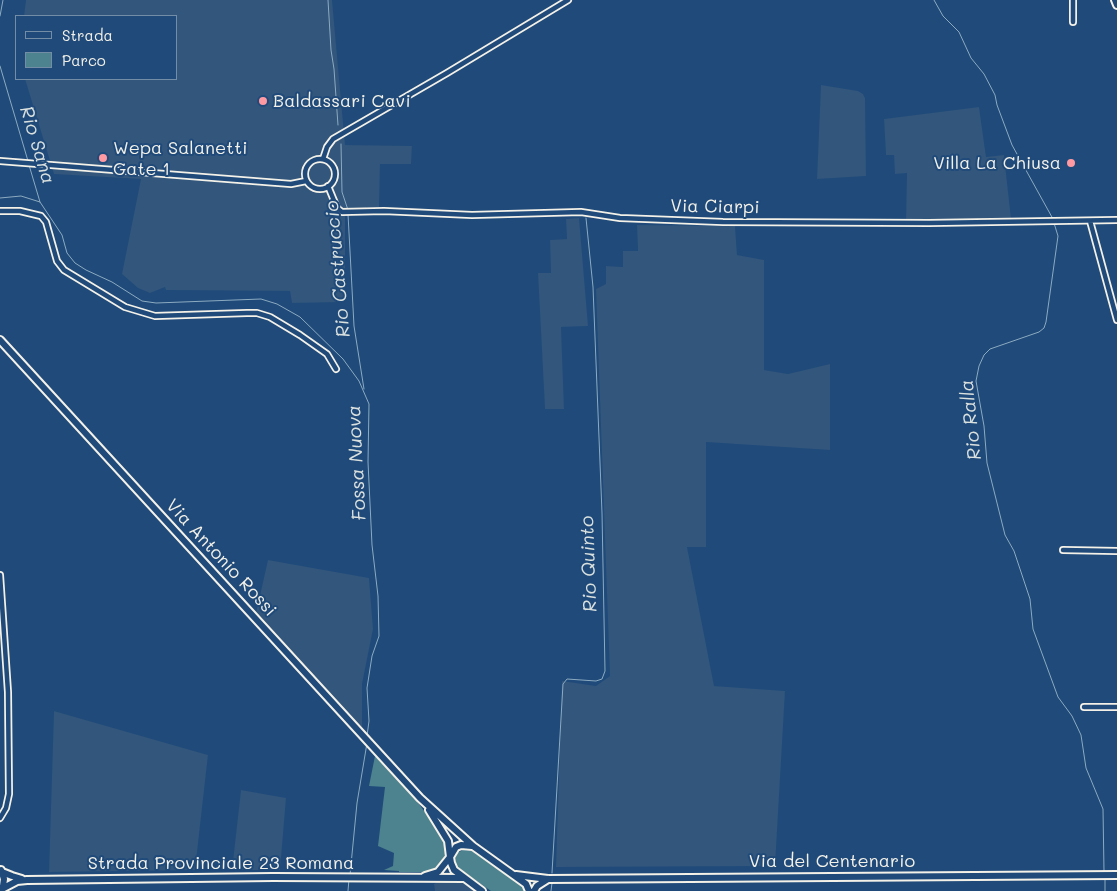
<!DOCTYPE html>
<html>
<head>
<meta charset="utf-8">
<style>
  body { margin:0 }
  #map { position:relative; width:1117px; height:891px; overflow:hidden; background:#1f4a7a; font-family:Mali,sans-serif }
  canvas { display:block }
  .legend { position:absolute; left:15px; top:15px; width:162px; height:65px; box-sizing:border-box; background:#1f4a7a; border:1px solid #748da6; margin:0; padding:6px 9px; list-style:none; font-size:15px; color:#f4f1e8 }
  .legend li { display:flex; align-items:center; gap:10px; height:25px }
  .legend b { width:25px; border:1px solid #748da6 }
</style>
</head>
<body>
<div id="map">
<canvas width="1117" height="891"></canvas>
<ul class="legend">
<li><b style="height:6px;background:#1f4a7a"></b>Strada</li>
<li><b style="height:14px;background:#4d828f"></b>Parco</li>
</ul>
</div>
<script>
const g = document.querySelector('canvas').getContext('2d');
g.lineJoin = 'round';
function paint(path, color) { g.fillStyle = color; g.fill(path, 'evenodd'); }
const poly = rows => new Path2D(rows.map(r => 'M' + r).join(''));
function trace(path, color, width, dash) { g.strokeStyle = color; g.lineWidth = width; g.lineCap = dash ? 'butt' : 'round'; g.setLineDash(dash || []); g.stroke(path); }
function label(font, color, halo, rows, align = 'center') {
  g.font = font + ' Mali,sans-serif'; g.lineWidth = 4; g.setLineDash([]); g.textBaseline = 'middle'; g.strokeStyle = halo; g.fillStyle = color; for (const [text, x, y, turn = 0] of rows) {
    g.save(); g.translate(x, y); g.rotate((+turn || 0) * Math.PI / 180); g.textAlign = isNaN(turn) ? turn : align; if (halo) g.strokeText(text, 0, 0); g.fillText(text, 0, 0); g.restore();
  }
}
paint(poly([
  [26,0,332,0,345,145,412,146,411,164,380,164,379,207,366,207,366,214,345,215,345,302,292,303,290,291,166,290,165,287,150,293,138,288,122,274,141,179,54,174,25,79,176,79,176,16,24,16],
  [821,85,858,91,863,94,865,98,866,176,817,179],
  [979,107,986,157,1004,155,1011,219,906,220,907,173,895,174,894,155,886,155,884,119],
  [579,218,588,326,561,327,564,409,545,409,538,273,551,273,550,240,567,239,566,219],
  [637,225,735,226,737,255,764,260,764,370,788,374,830,364,830,450,706,442,706,547,687,547,714,686,785,691,775,866,556,867,562,681,596,686,610,676,596,289,606,284,606,266,623,267,623,251,638,251],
  [268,560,369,578,373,629,362,684,362,728,256,613],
  [54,711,208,755,195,870,49,872],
  [241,790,286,798,280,870,232,870],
  [457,881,463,882,475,891,435,891,434,884,437,882]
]), '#32567c');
paint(poly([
  [375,756,419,804,443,837,446,853,440,866,435,869,427,872,399,872,399,871,384,870,393,866,394,853,378,846,385,787,369,786],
  [463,850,472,851,521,885,525,891,491,891,457,867,454,858,455,854]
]), '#4d828f');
trace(poly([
  [328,0,331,50,334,69,338,125],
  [934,0,943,16,959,32,971,58,984,74,995,95,997,105,1012,145,1053,219],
  [0,16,3,0],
  [0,66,28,161],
  [341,144,342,192,348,210],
  [29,165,40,202],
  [0,198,21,196,40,202,62,235,67,253,75,263,86,270,112,282,142,301,156,303,261,299,277,304,300,317,343,359,359,381,369,404,368,462,372,545,378,596,379,636,372,656,367,688,369,721,367,736],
  [348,214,354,326,364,389],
  [1054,223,1058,236,1046,322,1044,328,1039,332,990,349,984,355,979,366,976,381,984,426,987,463,1005,535,1014,551,1030,599,1033,629,1058,697,1072,716,1081,735,1086,768,1103,809,1104,871],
  [552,873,563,684,567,679,596,681,602,679,605,671,602,513,593,287,586,218],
  [350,875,357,803,367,743],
  [1105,878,1105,891],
  [348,891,349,879],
  [551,891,552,883]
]), '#8dabc0', 1);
const street = poly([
  [1073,0,1073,22],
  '305 174a15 15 0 1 1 30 0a15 15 0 1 1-30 0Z',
  [323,159,327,147,333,139,447,73,568,0],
  [0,161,291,184,306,181],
  [328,186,337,208,342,212,384,211,472,215,581,212,620,218,723,222,929,223,1117,220],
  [0,211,20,211,41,216,46,222,57,261,64,270,125,307,155,316,247,313,257,313,270,317,300,335,327,354,336,369],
  [1090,221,1117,320],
  [1063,550,1117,551],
  [0,575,8,692,9,794,6,808,0,818],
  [1084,707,1117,707]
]);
const secondary = poly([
  [1115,0,1117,5],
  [0,340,420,798,473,846,526,884,529,891],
  [472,846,461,845,456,847,450,857,451,863,454,870,482,891],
  [2,872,12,876,22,879],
  [516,875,548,879,1117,875],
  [425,876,438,872,450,857,448,841,429,810],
  [2,889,17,881,27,880,273,877,464,878],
  [0,890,3,886,4,879,1,870],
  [534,891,537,886,548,879]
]);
trace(street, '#f4f1e8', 8);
trace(secondary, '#f4f1e8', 10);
trace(street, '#1f4a7a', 4.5);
trace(secondary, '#1f4a7a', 6);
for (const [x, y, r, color] of [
  [263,101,5,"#ff9aa2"],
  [103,158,5,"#ff9aa2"],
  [1071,163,5,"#ff9aa2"]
]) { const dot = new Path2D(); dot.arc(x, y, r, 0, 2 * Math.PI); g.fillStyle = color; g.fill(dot); trace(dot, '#1f4a7a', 2); }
label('18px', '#f4f1e8', '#1f4a7a', [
  ["Baldassari Cavi",273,101],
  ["Wepa Salanetti",113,148],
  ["Gate 1",113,169],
  ["Villa La Chiusa",1061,163,"right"]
], 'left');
label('18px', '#f4f1e8', '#1f4a7a', [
  ["Via Ciarpi",715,207,1],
  ["Via Antonio Rossi",221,558,47],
  ["Via del Centenario",832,861],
  ["Strada Provinciale 23 Romana",221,863]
]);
label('italic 19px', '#dae0de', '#1f4a7a', [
  ["Rio Sana",37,145,73],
  ["Rio Castruccio",338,269,-95],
  ["Rio Ralla",971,420,-96],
  ["Fossa Nuova",357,463,-93],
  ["Rio Quinto",589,564,-92]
]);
</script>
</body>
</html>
